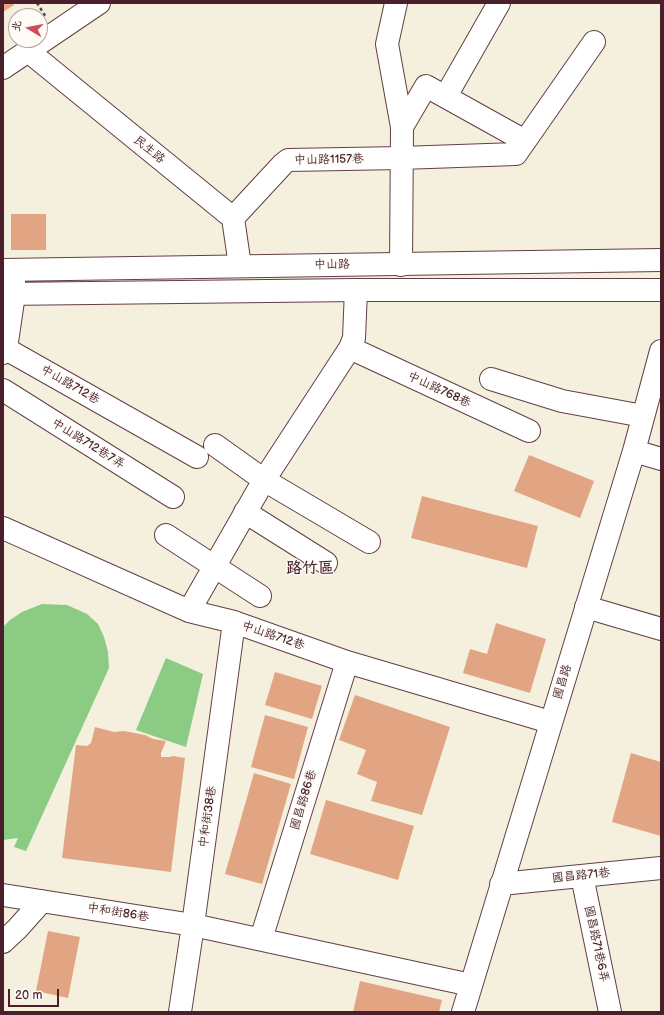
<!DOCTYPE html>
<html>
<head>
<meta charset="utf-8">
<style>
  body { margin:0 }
  #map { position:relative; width:664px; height:1015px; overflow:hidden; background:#f4f0dd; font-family:"Balsamiq Sans","LXGW WenKai TC",sans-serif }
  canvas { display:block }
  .frame { position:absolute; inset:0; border:4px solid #4a1f2b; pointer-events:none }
  .north { position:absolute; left:8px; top:8px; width:40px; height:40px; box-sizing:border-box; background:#fdfcf7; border:1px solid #b5a4a5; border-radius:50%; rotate:280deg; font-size:11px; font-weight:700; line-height:16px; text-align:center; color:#4a1f2b }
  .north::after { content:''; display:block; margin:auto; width:14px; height:18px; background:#d1495b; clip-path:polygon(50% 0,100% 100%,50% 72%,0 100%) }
  .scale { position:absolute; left:8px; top:989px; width:51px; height:18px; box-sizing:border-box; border:2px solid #4a1f2b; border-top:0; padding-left:5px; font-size:12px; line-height:14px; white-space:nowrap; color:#4a1f2b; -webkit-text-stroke:3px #fdfcf7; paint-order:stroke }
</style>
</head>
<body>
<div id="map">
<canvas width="664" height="1015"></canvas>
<div class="frame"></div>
<div class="north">北</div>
<div class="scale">20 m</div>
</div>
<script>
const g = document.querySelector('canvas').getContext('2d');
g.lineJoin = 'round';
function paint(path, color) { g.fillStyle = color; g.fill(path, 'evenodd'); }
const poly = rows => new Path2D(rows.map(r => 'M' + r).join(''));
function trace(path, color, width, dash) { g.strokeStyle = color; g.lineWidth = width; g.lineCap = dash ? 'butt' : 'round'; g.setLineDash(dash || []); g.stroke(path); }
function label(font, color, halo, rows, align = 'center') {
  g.font = font + ' "Balsamiq Sans","LXGW WenKai TC",sans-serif'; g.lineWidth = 3; g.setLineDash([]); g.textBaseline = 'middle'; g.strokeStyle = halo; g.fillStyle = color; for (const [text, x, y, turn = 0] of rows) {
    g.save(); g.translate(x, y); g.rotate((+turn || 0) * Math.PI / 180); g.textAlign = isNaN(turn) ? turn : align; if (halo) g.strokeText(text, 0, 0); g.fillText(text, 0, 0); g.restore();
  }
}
paint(poly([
  [42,604,67,605,87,614,98,624,104,637,108,652,109,668,26,851,14,847,18,838,3,840,3,627,10,620,22,612],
  [166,658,203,674,186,747,136,730]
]), '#8bcb83');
paint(poly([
  [3,3,12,3,14,5,3,12],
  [11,214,46,214,46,250,11,250],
  [529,455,594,481,580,518,514,491],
  [422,496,538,526,527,568,411,538],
  [496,623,546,639,530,693,463,673,470,649,487,654],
  [275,672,322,686,312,719,265,705],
  [355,695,450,727,422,815,371,801,377,782,357,774,366,750,339,740],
  [265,715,308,727,294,779,251,767],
  [95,727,114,732,124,731,145,735,153,739,166,741,161,753,161,757,170,757,173,756,185,758,171,872,62,858,76,745,87,746,91,743],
  [631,753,661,762,661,836,612,822],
  [254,773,291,784,262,884,225,874],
  [326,800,414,826,398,880,310,854],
  [48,931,80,937,68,998,36,991],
  [360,981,442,1000,439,1012,353,1012]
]), '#e2a584');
const minor = poly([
  [396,3,387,44,402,127,401,265],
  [28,51,233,218,240,266],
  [3,68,99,3],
  [446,96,499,3],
  [402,127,426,86,525,141],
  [233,218,283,164,288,160,401,158,516,154,594,42],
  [350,348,529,431],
  [6,349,197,457],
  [3,353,6,349,14,294,14,270],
  [491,379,562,401,643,416],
  [3,390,173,497],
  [215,445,264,480,369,542],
  [634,451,661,459],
  [245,512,326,563],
  [3,528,189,611,234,622,347,662,550,722],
  [166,535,260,596],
  [586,607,661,629],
  [189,611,264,480,350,348,354,338,356,290],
  [582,876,610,1012],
  [501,884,661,868],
  [3,895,193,925,471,985],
  [261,939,347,662],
  [3,942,17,929,42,901],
  [180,1012,193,925,234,622],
  [463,1012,634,451,661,351]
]);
const major = poly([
  [3,270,661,260],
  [3,294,356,290,661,290]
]);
trace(minor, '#643e46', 24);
trace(major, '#643e46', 24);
trace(poly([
  [37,3,46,17]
]), '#643e46', 2.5, [3, 3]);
trace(minor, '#fff', 22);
trace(major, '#fff', 22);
label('12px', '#4a1f2b', '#fdfcf7', [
  ["民生路",149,150,39],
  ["中山路1157巷",329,160,-1],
  ["中山路",332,265,-1],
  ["中山路712巷",70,385,30],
  ["中山路768巷",439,390,25],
  ["中山路712巷7弄",88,444,32],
  ["中山路712巷",273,636,19],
  ["國昌路",563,682,-73],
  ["國昌路86巷",304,800,-73],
  ["中和街38巷",208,817,-82],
  ["國昌路71巷",581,876,-6],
  ["中和街86巷",118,913,9],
  ["國昌路71巷6弄",596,944,78]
]);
label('bold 16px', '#4a1f2b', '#fdfcf7', [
  ["路竹區",310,569]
]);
</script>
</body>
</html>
